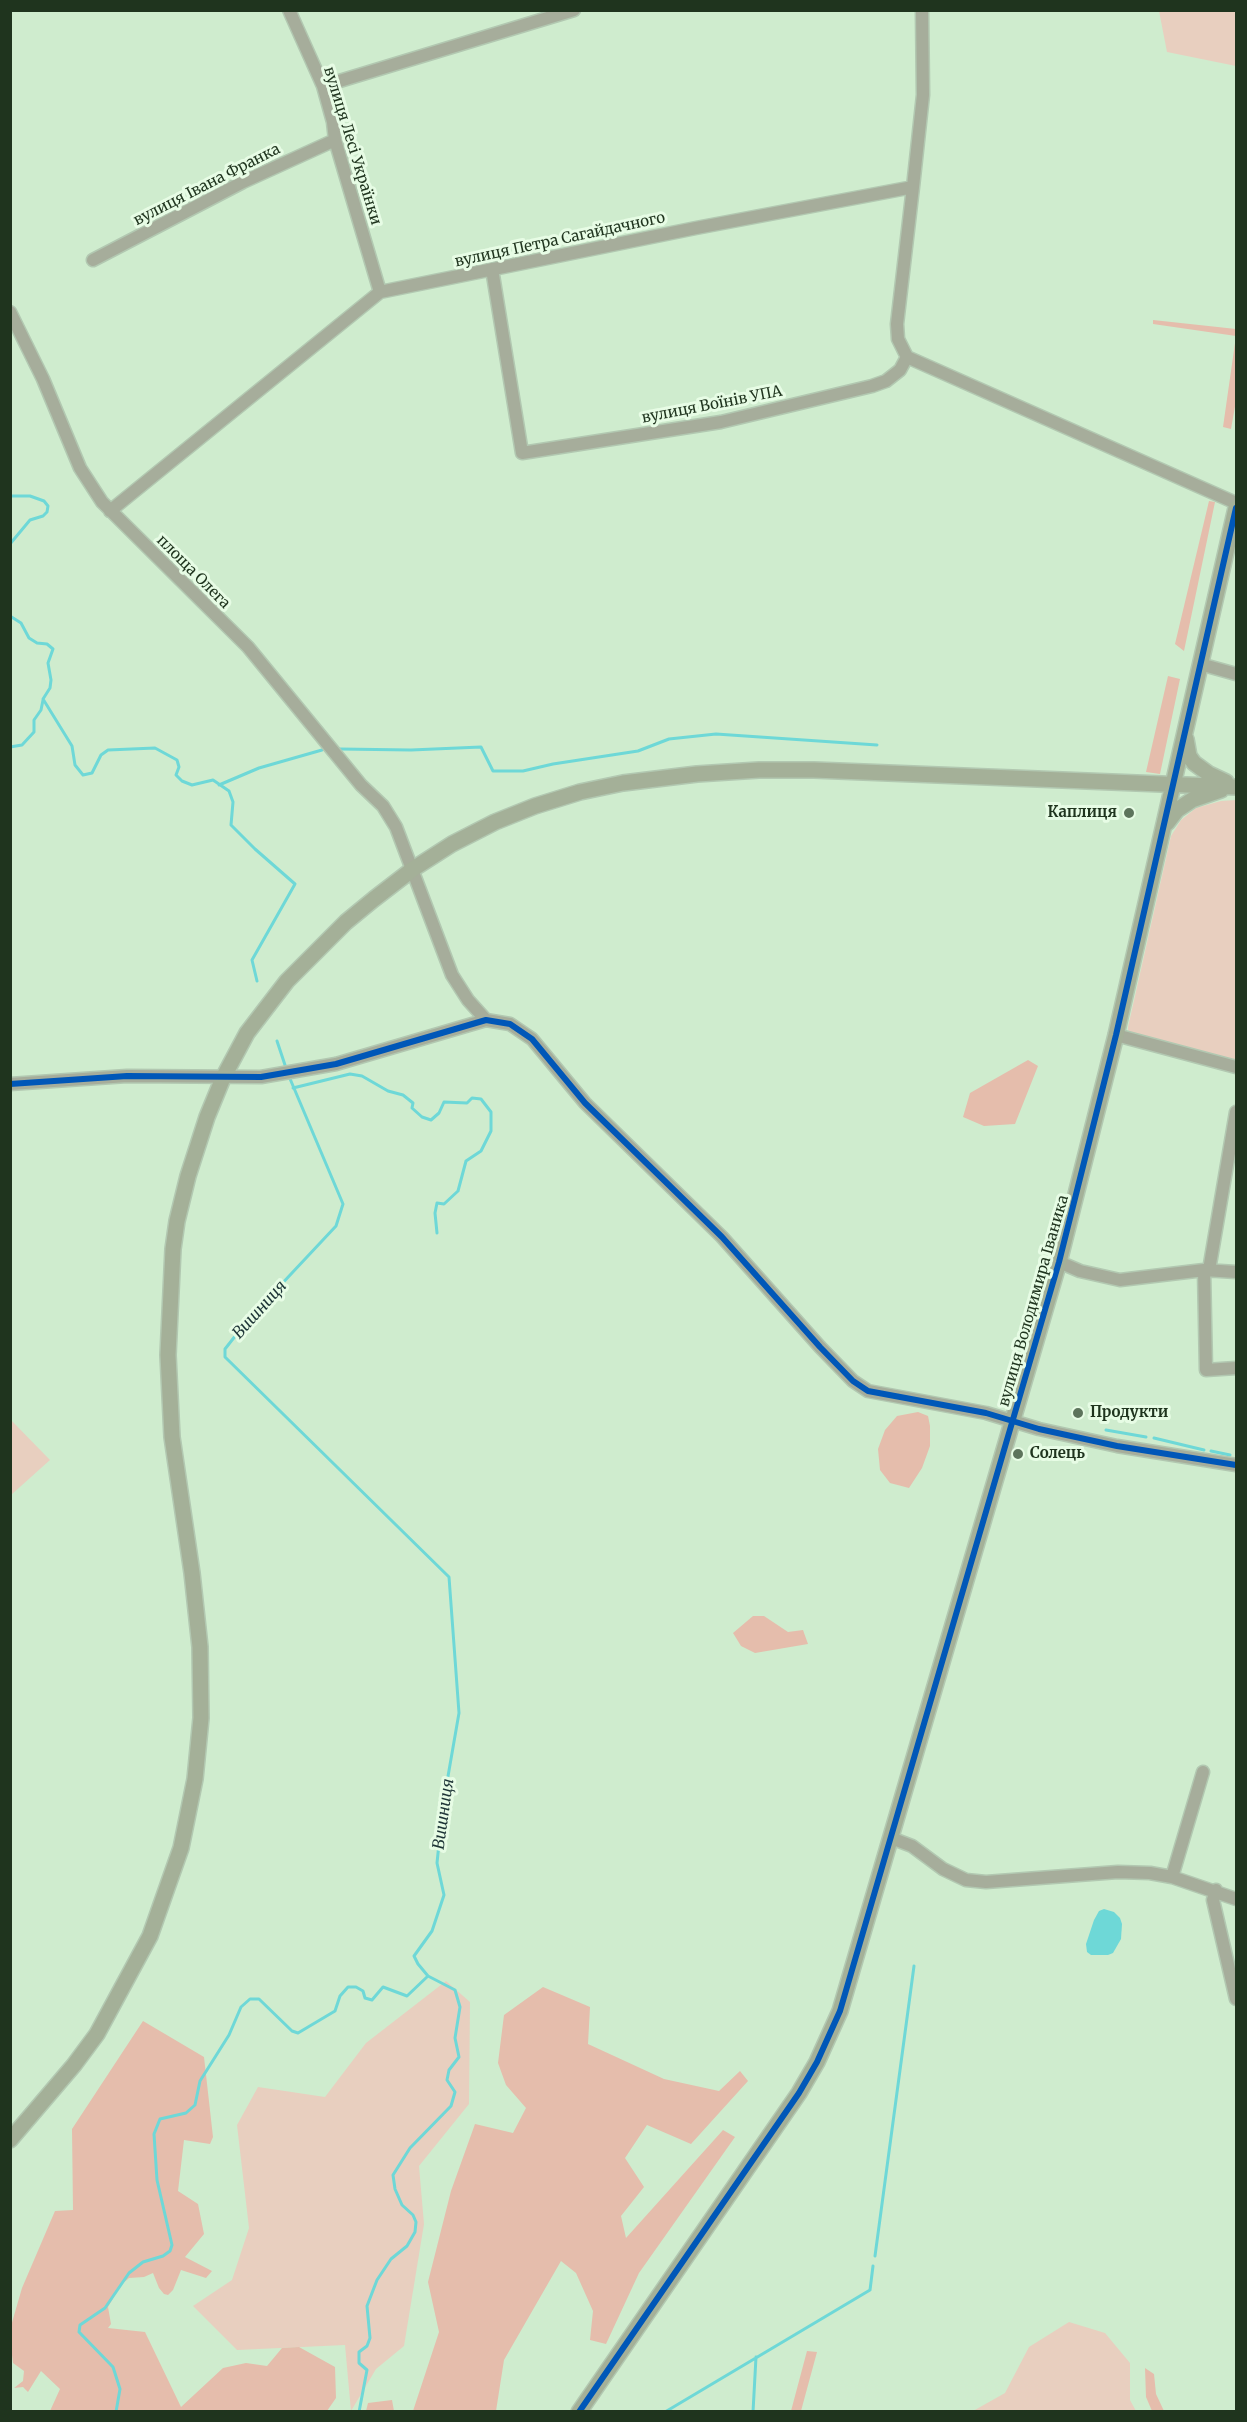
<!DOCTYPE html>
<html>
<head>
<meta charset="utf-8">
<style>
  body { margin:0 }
  #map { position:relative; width:1247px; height:2422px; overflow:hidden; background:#cfecce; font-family:Merriweather,serif }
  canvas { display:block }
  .frame { position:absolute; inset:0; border:12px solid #1f341e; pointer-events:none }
</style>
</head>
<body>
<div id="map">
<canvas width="1247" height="2422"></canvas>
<div class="frame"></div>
</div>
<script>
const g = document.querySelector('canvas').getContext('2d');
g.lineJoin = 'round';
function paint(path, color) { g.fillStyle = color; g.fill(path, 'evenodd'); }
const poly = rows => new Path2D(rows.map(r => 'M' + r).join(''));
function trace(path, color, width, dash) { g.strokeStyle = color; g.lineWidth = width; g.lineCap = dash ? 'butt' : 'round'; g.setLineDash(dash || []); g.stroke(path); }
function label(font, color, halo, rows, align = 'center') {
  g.font = font + ' Merriweather,serif'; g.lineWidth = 6; g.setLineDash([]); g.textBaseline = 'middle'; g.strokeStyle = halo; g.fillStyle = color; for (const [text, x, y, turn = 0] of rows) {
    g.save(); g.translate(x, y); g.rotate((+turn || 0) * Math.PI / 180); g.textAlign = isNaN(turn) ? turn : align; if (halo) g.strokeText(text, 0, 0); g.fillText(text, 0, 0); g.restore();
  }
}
paint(poly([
  [1159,11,1236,11,1236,66,1167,52],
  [1236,800,1236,1060,1133,1034,1128,1030,1128,1027,1171,836,1181,820,1196,808,1221,801],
  [11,1420,50,1460,11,1495],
  [446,1981,470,2002,469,2104,419,2166,424,2224,404,2346,376,2369,351,2411,345,2345,237,2350,193,2306,232,2280,249,2228,237,2125,258,2087,325,2097,366,2043],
  [1069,2322,1105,2333,1130,2363,1130,2400,1136,2411,973,2411,1005,2393,1029,2347]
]), '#e8cfbf');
paint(poly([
  [1153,320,1236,329,1236,401,1231,429,1223,427,1236,336,1153,324],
  [1209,501,1215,502,1184,651,1175,644],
  [1168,676,1180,679,1160,774,1146,772],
  [1028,1060,1038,1066,1015,1124,984,1126,963,1117,970,1093],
  [918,1412,928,1416,930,1426,930,1446,922,1468,909,1488,890,1483,880,1470,878,1449,885,1430,897,1416],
  [753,1616,764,1616,788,1632,803,1630,808,1644,755,1653,741,1646,733,1633],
  [543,1987,590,2007,588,2044,664,2079,719,2091,740,2071,748,2081,691,2144,647,2125,625,2158,644,2187,621,2216,626,2238,723,2130,735,2137,639,2273,606,2344,590,2340,593,2311,576,2273,561,2261,504,2360,496,2411,413,2411,439,2332,428,2282,451,2191,475,2124,513,2133,526,2108,506,2085,498,2063,504,2015],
  [143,2021,204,2057,213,2137,210,2144,184,2140,178,2191,198,2204,204,2234,185,2257,212,2271,206,2278,181,2270,173,2290,168,2295,164,2294,159,2288,153,2273,144,2277,129,2278,121,2285,108,2307,111,2324,108,2328,145,2332,181,2407,223,2368,246,2363,267,2366,282,2348,299,2347,335,2367,336,2398,327,2411,50,2411,60,2389,41,2371,28,2392,23,2387,14,2388,23,2381,24,2371,13,2363,10,2339,11,2326,22,2288,55,2211,73,2210,72,2129],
  [807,2351,817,2352,801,2411,791,2411],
  [1145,2368,1154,2374,1156,2394,1164,2411,1152,2411,1146,2397],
  [392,2400,394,2411,366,2411,368,2403]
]), '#e5bdac');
paint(poly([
  [1104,1909,1114,1912,1120,1918,1122,1924,1121,1939,1113,1953,1108,1955,1091,1955,1087,1952,1086,1944,1094,1920,1099,1911]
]), '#6ed8d7');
trace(poly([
  [10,496,30,496,44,501,48,506,47,512,43,516,30,520,10,544],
  [10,616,21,623,29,638,37,643,47,644,53,649,48,663,51,680,50,688,43,699,72,746,75,765,83,775,92,773,101,755,108,750,155,748,177,760,179,767,176,775,182,781,192,785,213,780,229,791,233,802,231,825,255,849,295,884,252,960,257,981],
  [10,747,22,745,34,732,34,720,41,710,43,700],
  [340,749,411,750,481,747,493,771,523,771,553,764,638,751,669,739,716,734,877,745],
  [219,785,259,768,322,750],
  [277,1041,286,1068],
  [288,1074,343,1204,336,1226,247,1321,225,1349,225,1357,449,1577,459,1713,443,1805,437,1863,444,1895,432,1931,414,1956,418,1964,428,1976,455,1990,460,2007,455,2038,459,2057,449,2070,447,2080,455,2092,451,2106,410,2148,393,2175,395,2189,402,2205,413,2215,416,2222,415,2232,407,2246,391,2259,377,2280,367,2306,370,2338,367,2346,359,2352,359,2363,367,2370,359,2412],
  [293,1088,350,1074,362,1076,388,1091,403,1095,413,1103,412,1108,422,1117,431,1120,439,1113,444,1102,467,1103,472,1098,481,1099,491,1112,491,1131,481,1151,466,1161,458,1191,444,1204,437,1203,435,1213,437,1233],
  [1106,1430,1146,1437],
  [1154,1438,1204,1450],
  [1211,1451,1230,1455],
  [875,2256,914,1966],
  [116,2412,120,2389,113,2367,79,2332,80,2325,105,2308,129,2273,143,2262,163,2256,170,2251,172,2245,157,2180,154,2134,160,2119,186,2113,195,2105,200,2081,229,2035,241,2007,250,1999,259,1999,292,2031,298,2033,335,2011,340,1996,348,1987,356,1987,363,1991,365,1998,372,2000,383,1987,407,1996,428,1976],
  [665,2412,870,2290,873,2266],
  [753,2412,756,2357]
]), '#6ed8d7', 3);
const minor = poly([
  [289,10,323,86,333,122,335,140,380,292],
  [323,86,574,10],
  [93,260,243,182,335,140],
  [492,269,522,453,721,422,872,386,886,381,900,370,907,357,898,339,897,324,913,187],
  [10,312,43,379,80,468,102,502,248,647,361,785,383,806,396,827,452,975,468,1000,486,1020],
  [907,357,1236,503],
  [110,511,380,292,696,228,913,187,923,95,922,10],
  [1200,664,1236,674],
  [1116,1035,1236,1067],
  [10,1084,127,1076,261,1077,336,1064,486,1020,510,1024,532,1039,585,1103,722,1237,820,1347,853,1381,868,1391,986,1413,1039,1429,1117,1446,1236,1465],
  [1059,1262,1080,1271,1120,1280,1204,1270,1236,1272],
  [1204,1270,1206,1370,1236,1368],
  [1209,1270,1236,1112],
  [891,1838,912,1846,943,1869,966,1880,986,1882,1118,1872,1150,1873,1172,1877,1236,1899],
  [1172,1877,1203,1772],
  [1216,1890,1213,1900,1236,1999]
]);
const major = poly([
  [1186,739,1189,756,1194,763,1209,774,1226,782],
  [1167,823,1177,810,1192,800,1221,790],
  [10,2140,74,2065,97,2034,150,1936,181,1848,195,1779,201,1718,200,1647,192,1573,172,1437,168,1355,173,1249,177,1221,188,1176,207,1117,223,1078,247,1033,287,981,346,922,374,899,413,869,452,844,495,822,535,806,580,792,623,783,697,774,759,770,814,770,1236,787],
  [579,2412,799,2093,817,2062,840,2011,1059,1262,1116,1035,1236,508]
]);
trace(minor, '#b2c8b1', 15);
trace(major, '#b2c8b1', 18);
trace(minor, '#a6ad9b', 12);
trace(major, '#a4b098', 15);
trace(poly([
  [10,1084,127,1076,261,1077,336,1064,486,1020,510,1024,532,1039,585,1103,722,1237,820,1347,853,1381,868,1391,986,1413,1039,1429,1117,1446,1236,1465],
  [579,2412,799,2093,817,2062,840,2011,1059,1262,1116,1035,1236,508]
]), '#0057b8', 6);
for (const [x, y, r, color] of [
  [1129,813,6,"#5d745c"],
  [1078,1413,6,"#5d745c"],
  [1018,1454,6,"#5d745c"]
]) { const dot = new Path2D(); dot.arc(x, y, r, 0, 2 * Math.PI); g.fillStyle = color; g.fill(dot); trace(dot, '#e7fce5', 2); }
label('15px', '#1f341e', '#e7fce5', [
  ["вулиця Лесі Українки",352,146,73],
  ["вулиця Івана Франка",207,185,-27],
  ["вулиця Петра Сагайдачного",560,240,-12],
  ["вулиця Воїнів УПА",712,405,-11],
  ["площа Олега",193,572,45],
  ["вулиця Володимира Іваника",1034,1301,-74]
]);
label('bold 15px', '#1f341e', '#e7fce5', [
  ["Каплиця",1117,813,"right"],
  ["Продукти",1090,1413],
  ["Солець",1030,1454]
], 'left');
label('italic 16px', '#1d3436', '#e7fce5', [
  ["Вишниця",260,1310,-48],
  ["Вишниця",444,1814,-82]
]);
</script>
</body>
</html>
